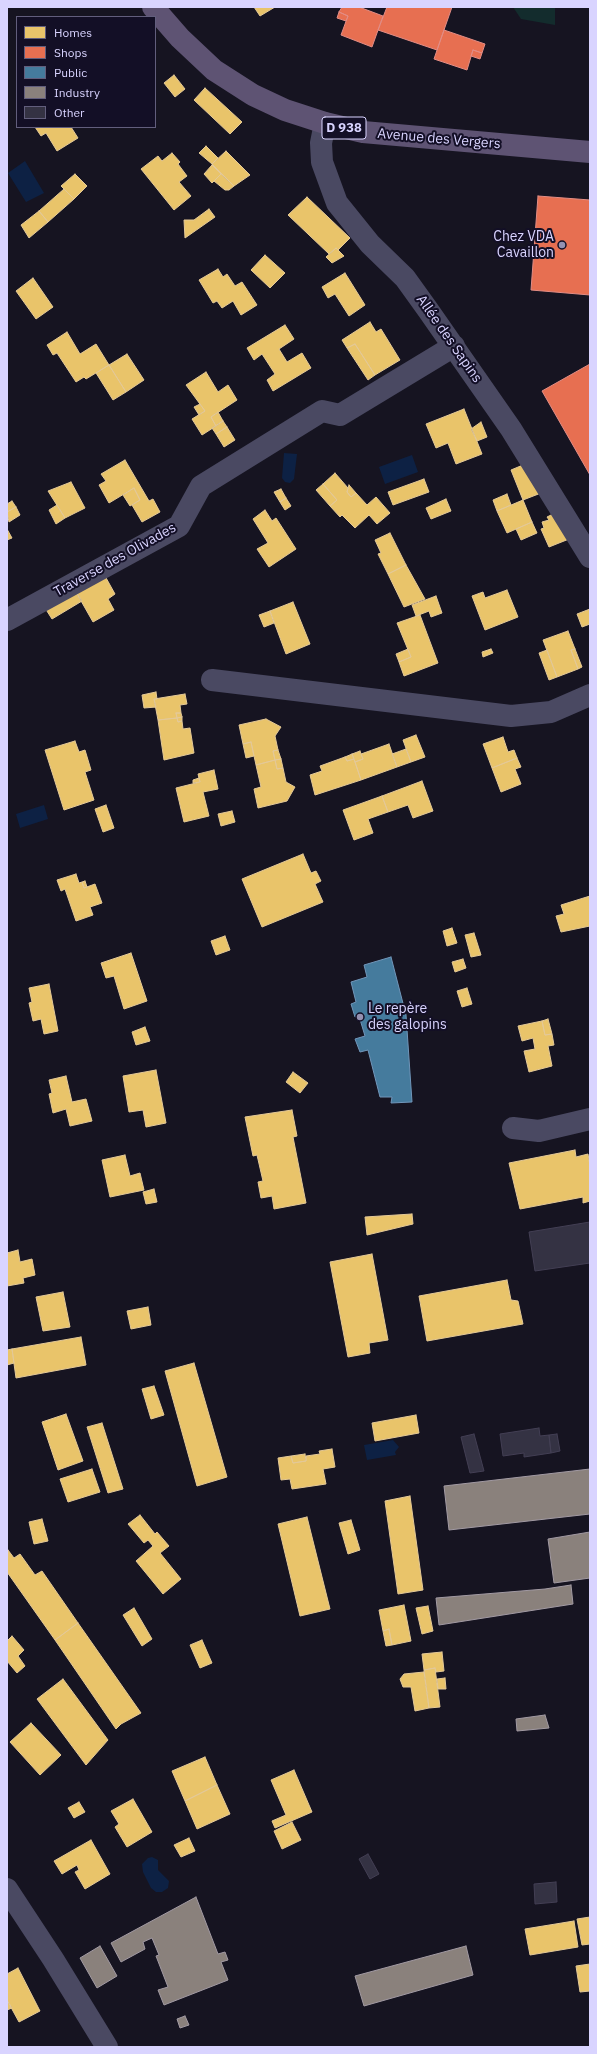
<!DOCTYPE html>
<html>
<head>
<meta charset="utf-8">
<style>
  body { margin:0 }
  #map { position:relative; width:597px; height:2054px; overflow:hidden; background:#161421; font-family:"IBM Plex Sans",sans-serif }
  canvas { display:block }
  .frame { position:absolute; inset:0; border:8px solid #d9d4ff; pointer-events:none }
  .legend { position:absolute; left:16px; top:16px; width:140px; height:112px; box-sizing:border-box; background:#130f26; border:1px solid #625e7d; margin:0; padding:5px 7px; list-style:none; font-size:12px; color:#d9d4ff }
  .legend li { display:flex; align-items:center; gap:8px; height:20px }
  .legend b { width:20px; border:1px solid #625e7d }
</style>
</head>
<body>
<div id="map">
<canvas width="597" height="2054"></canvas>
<div class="frame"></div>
<ul class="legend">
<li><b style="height:11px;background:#e9c46a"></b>Homes</li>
<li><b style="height:11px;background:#e76f51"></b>Shops</li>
<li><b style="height:11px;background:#457b9d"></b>Public</li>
<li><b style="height:11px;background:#8a817c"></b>Industry</li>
<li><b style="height:11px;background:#343243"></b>Other</li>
</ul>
</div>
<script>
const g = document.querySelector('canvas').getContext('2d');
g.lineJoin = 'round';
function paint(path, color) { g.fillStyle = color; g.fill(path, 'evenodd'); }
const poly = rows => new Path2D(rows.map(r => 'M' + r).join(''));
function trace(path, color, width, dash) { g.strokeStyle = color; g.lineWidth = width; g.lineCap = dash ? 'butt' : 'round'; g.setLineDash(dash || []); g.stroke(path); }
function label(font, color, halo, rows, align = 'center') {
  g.font = font + ' "IBM Plex Sans",sans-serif'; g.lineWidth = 4; g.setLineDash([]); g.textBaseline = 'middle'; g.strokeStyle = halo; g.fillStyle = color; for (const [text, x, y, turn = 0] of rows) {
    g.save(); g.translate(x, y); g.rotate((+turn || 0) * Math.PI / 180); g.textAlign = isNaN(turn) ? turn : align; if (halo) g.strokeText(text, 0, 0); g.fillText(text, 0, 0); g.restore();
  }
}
paint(poly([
  [513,7,555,7,555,25,521,19]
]), '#132c2d');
paint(poly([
  [25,161,44,193,26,202,8,173],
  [284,453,297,454,294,479,290,483,285,482,282,478],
  [412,455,418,472,385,484,379,467],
  [44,805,48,819,20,828,16,814],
  [393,1440,399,1447,395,1452,396,1455,367,1460,364,1445],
  [152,1857,158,1860,158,1870,169,1881,168,1888,162,1892,156,1892,151,1888,143,1872,142,1864,148,1858]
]), '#0d2144');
const homes = poly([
  [254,7,275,7,260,16,254,7],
  [174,75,185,89,175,97,164,83,174,75],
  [205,88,242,122,230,134,194,100,205,88],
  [35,127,71,127,78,138,57,151,46,133,41,136,35,127],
  [206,146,218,158,212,164,199,153,206,146],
  [226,151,250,175,234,186,212,164,226,151],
  [172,153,180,162,178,164,187,176,179,182,191,196,174,210,141,169,158,156,162,161,172,153],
  [212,165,221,174,212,183,204,174,212,165],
  [75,174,87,186,74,199,61,186,75,174],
  [221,174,234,186,229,190,225,190,214,181,221,174],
  [64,189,74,199,48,222,39,211,64,189],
  [307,197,350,238,338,250,336,248,329,254,288,215,307,197],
  [209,209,215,217,185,238,184,220,194,220,209,209],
  [39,211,48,222,29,238,21,225,39,211],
  [336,248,344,256,332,263,326,257,336,248],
  [265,255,285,273,270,288,251,270,265,255],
  [218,269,223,277,227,274,235,286,242,282,257,305,241,315,233,301,222,308,217,301,213,303,199,280,218,269],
  [345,273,365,305,349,316,335,294,328,298,322,287,345,273],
  [33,278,53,307,36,319,16,291,33,278],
  [370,322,376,332,381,329,400,360,375,375,355,344,347,348,342,340,370,322],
  [285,325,294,339,279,349,287,362,302,353,311,368,273,391,267,380,275,374,262,354,254,360,247,348,285,325],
  [67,332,80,354,96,344,109,365,86,379,84,377,76,382,57,353,53,355,47,345,67,332],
  [355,344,375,375,368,380,347,348,355,344],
  [127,354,144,380,126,392,109,365,127,354],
  [109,365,126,392,113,400,96,373,109,365],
  [206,372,218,392,228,385,237,400,211,417,216,426,202,435,192,419,205,411,186,385,206,372],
  [200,404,205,411,199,415,194,407,200,404],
  [464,409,482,454,456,464,448,443,436,448,426,424,464,409],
  [218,412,223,421,216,426,211,417,218,412],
  [223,421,227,427,216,434,212,428,223,421],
  [481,422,487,437,477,441,471,429,481,422],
  [227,427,235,440,224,447,216,434,227,427],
  [125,460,149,501,153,499,160,512,142,522,132,505,140,500,134,488,109,503,99,485,106,481,101,474,125,460],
  [523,465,541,493,523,500,511,470,523,465],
  [335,473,348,488,347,492,351,497,356,493,367,505,376,497,390,513,377,524,369,515,355,528,342,515,340,517,330,506,337,500,323,484,335,473],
  [424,479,429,492,393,505,388,492,424,479],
  [71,482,85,508,65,518,48,491,71,482],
  [323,484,337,500,330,506,316,490,323,484],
  [349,485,356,493,351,497,347,492,349,485],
  [134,488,140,500,130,506,123,495,134,488],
  [281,489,286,498,280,502,274,492,281,489],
  [507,494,511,505,497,511,493,500,507,494],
  [286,498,291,506,285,510,280,502,286,498],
  [446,499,451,511,431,519,426,508,446,499],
  [523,500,532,522,507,533,497,511,523,500],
  [12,501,16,507,7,512,7,504,12,501],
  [57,505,65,518,56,524,49,510,57,505],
  [16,507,20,515,9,522,7,512,16,507],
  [265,510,272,521,276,518,296,549,269,567,257,549,268,543,253,519,265,510],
  [553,514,569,539,549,547,541,529,544,528,542,522,549,520,547,517,553,514],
  [532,522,537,533,521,540,516,529,532,522],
  [7,529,12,538,7,540,7,529],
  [390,533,406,565,388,574,378,554,381,553,375,540,390,533],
  [406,565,425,599,404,607,388,574,406,565],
  [105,576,115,594,108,599,114,610,93,622,76,592,105,576],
  [507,590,518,617,485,630,472,596,483,592,485,598,507,590],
  [76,592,82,601,52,619,45,608,76,592],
  [436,596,442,613,431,617,429,611,416,616,412,605,436,596],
  [293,602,310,644,286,654,270,611,293,602],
  [590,609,590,624,582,627,577,614,590,609],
  [270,611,274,623,264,627,259,615,270,611],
  [420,615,438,663,404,676,399,662,411,657,397,623,420,615],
  [568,631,575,649,571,650,578,669,557,677,543,640,568,631],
  [408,649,411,657,399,662,396,654,408,649],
  [491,649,493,653,483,657,482,652,491,649],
  [575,649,582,667,578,669,571,650,575,649],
  [547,650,557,677,549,680,539,653,547,650],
  [156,692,157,699,154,699,156,707,144,708,142,695,156,692],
  [185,694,187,704,180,705,181,713,176,713,177,718,158,720,154,699,185,694],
  [176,713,181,713,182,717,177,718,176,713],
  [182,717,182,721,178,722,177,718,182,717],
  [177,718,178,722,182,721,183,729,190,728,194,753,164,760,158,720,177,718],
  [266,719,281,727,275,736,278,750,273,751,275,760,256,765,251,742,243,744,239,725,266,719],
  [416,735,425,757,411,762,403,740,416,735],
  [503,737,508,752,514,750,517,758,492,768,483,744,503,737],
  [75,741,79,752,85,750,91,770,85,772,94,800,64,810,45,750,75,741],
  [251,742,254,756,246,758,243,744,251,742],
  [389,744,397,767,361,780,355,762,363,759,361,754,389,744],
  [406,749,411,762,397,767,392,754,406,749],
  [278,750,281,759,275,760,273,751,278,750],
  [360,751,363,759,355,762,352,754,360,751],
  [352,754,354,759,347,761,345,757,352,754],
  [345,757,347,761,354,759,361,780,315,795,310,775,322,771,320,766,345,757],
  [517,758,521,767,515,769,521,784,501,792,492,768,517,758],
  [281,759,283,768,277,769,275,760,281,759],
  [275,760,277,769,283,768,286,782,295,787,287,801,258,808,254,789,261,787,256,765,275,760],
  [214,770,218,789,203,792,209,816,184,822,176,788,200,782,198,774,214,770],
  [199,778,200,782,193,783,193,780,199,778],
  [422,781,433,811,413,818,408,805,388,812,382,796,422,781],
  [382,796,388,812,368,819,373,833,354,840,343,810,382,796],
  [106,805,114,828,103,832,95,809,106,805],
  [232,811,235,822,221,826,218,814,232,811],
  [303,854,311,873,316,871,321,881,315,884,323,902,262,927,242,879,303,854],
  [76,874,79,883,82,882,84,888,95,884,102,903,90,907,93,915,76,921,65,889,61,891,57,880,76,874],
  [85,881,87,887,84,888,82,882,85,881],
  [590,896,590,926,561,932,556,916,564,914,561,905,590,896],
  [452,928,457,943,447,946,443,931,452,928],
  [474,933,481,955,471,957,465,935,474,933],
  [225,936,230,950,216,955,211,941,225,936],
  [131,953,147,1001,124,1009,114,976,106,978,101,963,131,953],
  [463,959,466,968,455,972,452,962,463,959],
  [49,984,58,1031,44,1034,41,1019,33,1021,29,1003,32,1002,29,988,49,984],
  [467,988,472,1004,462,1007,457,991,467,988],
  [548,1019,552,1034,545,1035,542,1021,548,1019],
  [542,1021,545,1035,552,1034,554,1045,548,1046,552,1066,529,1072,524,1051,535,1049,533,1038,522,1041,518,1026,542,1021],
  [145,1027,150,1041,136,1045,132,1032,145,1027],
  [156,1070,166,1123,146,1127,143,1110,129,1112,123,1076,156,1070],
  [293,1072,308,1083,300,1093,286,1082,293,1072],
  [66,1076,72,1102,86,1099,92,1121,70,1126,66,1109,53,1113,49,1094,52,1093,49,1080,66,1076],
  [292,1110,297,1136,293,1137,306,1203,274,1209,272,1196,261,1198,258,1182,263,1181,257,1155,253,1156,245,1117,292,1110],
  [575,1150,576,1157,588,1154,590,1166,590,1201,583,1203,583,1197,520,1209,509,1163,575,1150],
  [125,1155,130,1176,140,1173,144,1190,110,1197,102,1160,125,1155],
  [154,1189,157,1202,146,1204,143,1192,154,1189],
  [412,1214,413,1224,367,1235,365,1217,412,1214],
  [18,1250,20,1262,32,1259,35,1275,23,1278,24,1283,7,1286,7,1253,18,1250],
  [372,1254,388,1340,369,1343,370,1353,348,1357,330,1262,372,1254],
  [507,1280,511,1300,518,1301,523,1324,427,1341,419,1296,507,1280],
  [63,1292,70,1327,43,1331,36,1297,63,1292],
  [148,1307,151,1325,131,1329,127,1311,148,1307],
  [81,1337,86,1365,16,1378,12,1349,81,1337],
  [12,1349,14,1363,7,1365,7,1350,12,1349],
  [194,1363,227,1477,197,1486,165,1371,194,1363],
  [154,1386,164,1415,151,1419,142,1389,154,1386],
  [66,1414,83,1461,58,1470,42,1422,66,1414],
  [416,1415,419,1433,375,1441,372,1423,416,1415],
  [102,1423,123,1489,108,1493,87,1427,102,1423],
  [332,1449,335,1467,323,1469,326,1484,292,1489,290,1479,281,1480,278,1458,291,1456,293,1463,306,1461,306,1456,320,1454,319,1451,332,1449],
  [305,1454,306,1461,293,1463,291,1456,305,1454],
  [92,1469,100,1492,68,1502,60,1479,92,1469],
  [410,1496,423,1590,398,1594,385,1501,410,1496],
  [140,1515,155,1534,157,1532,169,1546,160,1553,181,1579,163,1594,136,1561,153,1546,148,1540,144,1543,128,1524,140,1515],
  [307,1517,330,1609,300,1616,278,1524,307,1517],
  [42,1519,48,1541,34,1544,29,1522,42,1519],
  [351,1520,360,1550,348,1554,339,1523,351,1520],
  [8,1550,14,1558,20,1554,35,1575,42,1571,78,1623,55,1640,7,1572,8,1550],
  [404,1605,411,1641,392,1645,389,1629,383,1631,379,1610,404,1605],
  [428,1606,433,1631,422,1634,416,1608,428,1606],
  [134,1608,152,1639,142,1646,123,1615,134,1608],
  [78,1623,141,1713,121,1724,116,1729,55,1640,78,1623],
  [389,1629,392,1645,386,1646,383,1631,389,1629],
  [12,1636,24,1650,18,1656,25,1666,17,1673,7,1661,7,1641,12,1636],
  [202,1640,212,1663,200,1668,190,1645,202,1640],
  [442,1652,444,1671,436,1672,435,1668,424,1670,422,1654,442,1652],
  [435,1668,440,1707,429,1708,424,1670,435,1668],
  [424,1672,429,1708,415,1711,411,1687,403,1687,400,1679,404,1674,424,1672],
  [445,1678,446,1689,438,1689,437,1679,445,1678],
  [63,1679,108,1740,86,1765,37,1699,63,1679],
  [31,1723,61,1755,40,1775,10,1742,31,1723],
  [205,1757,217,1785,185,1801,172,1771,205,1757],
  [294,1770,312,1812,275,1828,272,1821,286,1815,271,1780,294,1770],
  [217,1785,230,1814,197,1829,185,1801,217,1785],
  [133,1799,152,1832,127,1847,115,1827,119,1824,111,1811,133,1799],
  [79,1802,85,1812,74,1818,68,1808,79,1802],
  [292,1822,301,1840,282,1849,274,1831,292,1822],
  [189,1838,195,1851,181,1857,174,1845,189,1838],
  [91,1840,110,1874,85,1889,75,1872,79,1870,77,1865,62,1874,54,1861,91,1840],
  [590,1917,590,1944,582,1945,577,1919,590,1917],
  [574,1921,578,1947,530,1955,525,1929,574,1921],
  [590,1964,590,1991,580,1992,576,1966,590,1964],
  [18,1968,40,2011,19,2022,7,2000,7,1974,18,1968],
  [7,2000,12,2008,7,2010,7,2000]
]);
paint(homes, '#e9c46a');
trace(homes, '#e4c997', 1);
const shops = poly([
  [342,7,359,7,383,16,372,47,341,35,348,16,339,12,342,7],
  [387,7,452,7,437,50,378,30,387,7],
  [339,12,348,16,346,21,337,18,339,12],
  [444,30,485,44,482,53,473,50,467,70,434,59,444,30],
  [473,50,482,53,480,59,471,56,473,50],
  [538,196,590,200,590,295,531,290,538,196],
  [590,364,590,475,542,391,590,364]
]);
paint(shops, '#e76f51');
trace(shops, '#e38d85', 1);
const public = poly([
  [391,957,406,1015,412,1102,391,1103,392,1097,380,1097,368,1050,360,1052,355,1039,365,1036,359,1016,355,1017,351,1004,356,1002,351,982,367,977,364,965,391,957]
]);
paint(public, '#457b9d');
trace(public, '#7196ba', 1);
const industry = poly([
  [590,1469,590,1514,449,1530,444,1486,590,1469],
  [590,1532,590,1578,554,1583,548,1539,590,1532],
  [571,1585,573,1604,439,1625,436,1598,545,1589,571,1585],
  [545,1715,549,1728,517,1731,516,1719,545,1715],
  [196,1897,218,1954,225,1952,228,1960,221,1962,228,1980,164,2005,158,1990,168,1987,156,1956,159,1955,152,1938,143,1942,145,1949,121,1962,111,1943,196,1897],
  [100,1946,117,1976,97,1988,80,1958,100,1946],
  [466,1946,473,1975,364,2006,355,1976,466,1946],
  [185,2016,189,2025,180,2028,177,2019,185,2016]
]);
paint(industry, '#8a817c');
trace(industry, '#a29aa3', 1);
const building = poly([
  [590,1222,590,1263,535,1271,529,1232,590,1222],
  [539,1428,540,1436,549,1435,551,1453,524,1457,524,1453,503,1456,500,1434,539,1428],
  [474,1434,484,1471,470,1473,461,1437,474,1434],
  [557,1434,560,1451,551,1453,549,1435,557,1434],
  [368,1854,379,1874,370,1879,359,1859,368,1854],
  [556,1882,557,1902,535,1904,534,1884,556,1882]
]);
paint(building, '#343243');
trace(building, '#433f54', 1);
trace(poly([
  [325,123,321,143,322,162,337,203,370,244,405,278,428,310,511,429,590,557],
  [7,620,179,526,201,486,322,411,340,415,454,346],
  [212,680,511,716,551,712,590,695],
  [513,1128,539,1131,590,1119],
  [7,1889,53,1959,107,2047]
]), '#4a4962', 22);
trace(poly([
  [153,7,180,38,214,70,253,95,285,110,325,123,363,132,590,152]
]), '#5e5373', 22);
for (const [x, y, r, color] of [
  [562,245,4,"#9591b1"],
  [360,1017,4,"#9591b1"]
]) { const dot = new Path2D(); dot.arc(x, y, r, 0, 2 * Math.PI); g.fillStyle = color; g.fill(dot); trace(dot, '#130f26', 1.5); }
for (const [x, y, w] of [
  [344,128,44]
]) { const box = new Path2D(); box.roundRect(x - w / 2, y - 11, w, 22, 3); g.fillStyle = '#130f26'; g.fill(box); trace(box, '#d9d4ff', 1); }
label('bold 13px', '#d9d4ff', null, [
  ["D 938",344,128]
]);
label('14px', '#d9d4ff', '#130f26', [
  ["Avenue des Vergers",439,139,5],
  ["Allée des Sapins",449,339,55],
  ["Traverse des Olivades",115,560,-29]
]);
label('14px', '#d9d4ff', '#130f26', [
  ["Chez VDA",554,237],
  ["Cavaillon",554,253],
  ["Le repère",368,1009,"left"],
  ["des galopins",368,1025,"left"]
], 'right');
</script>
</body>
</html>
